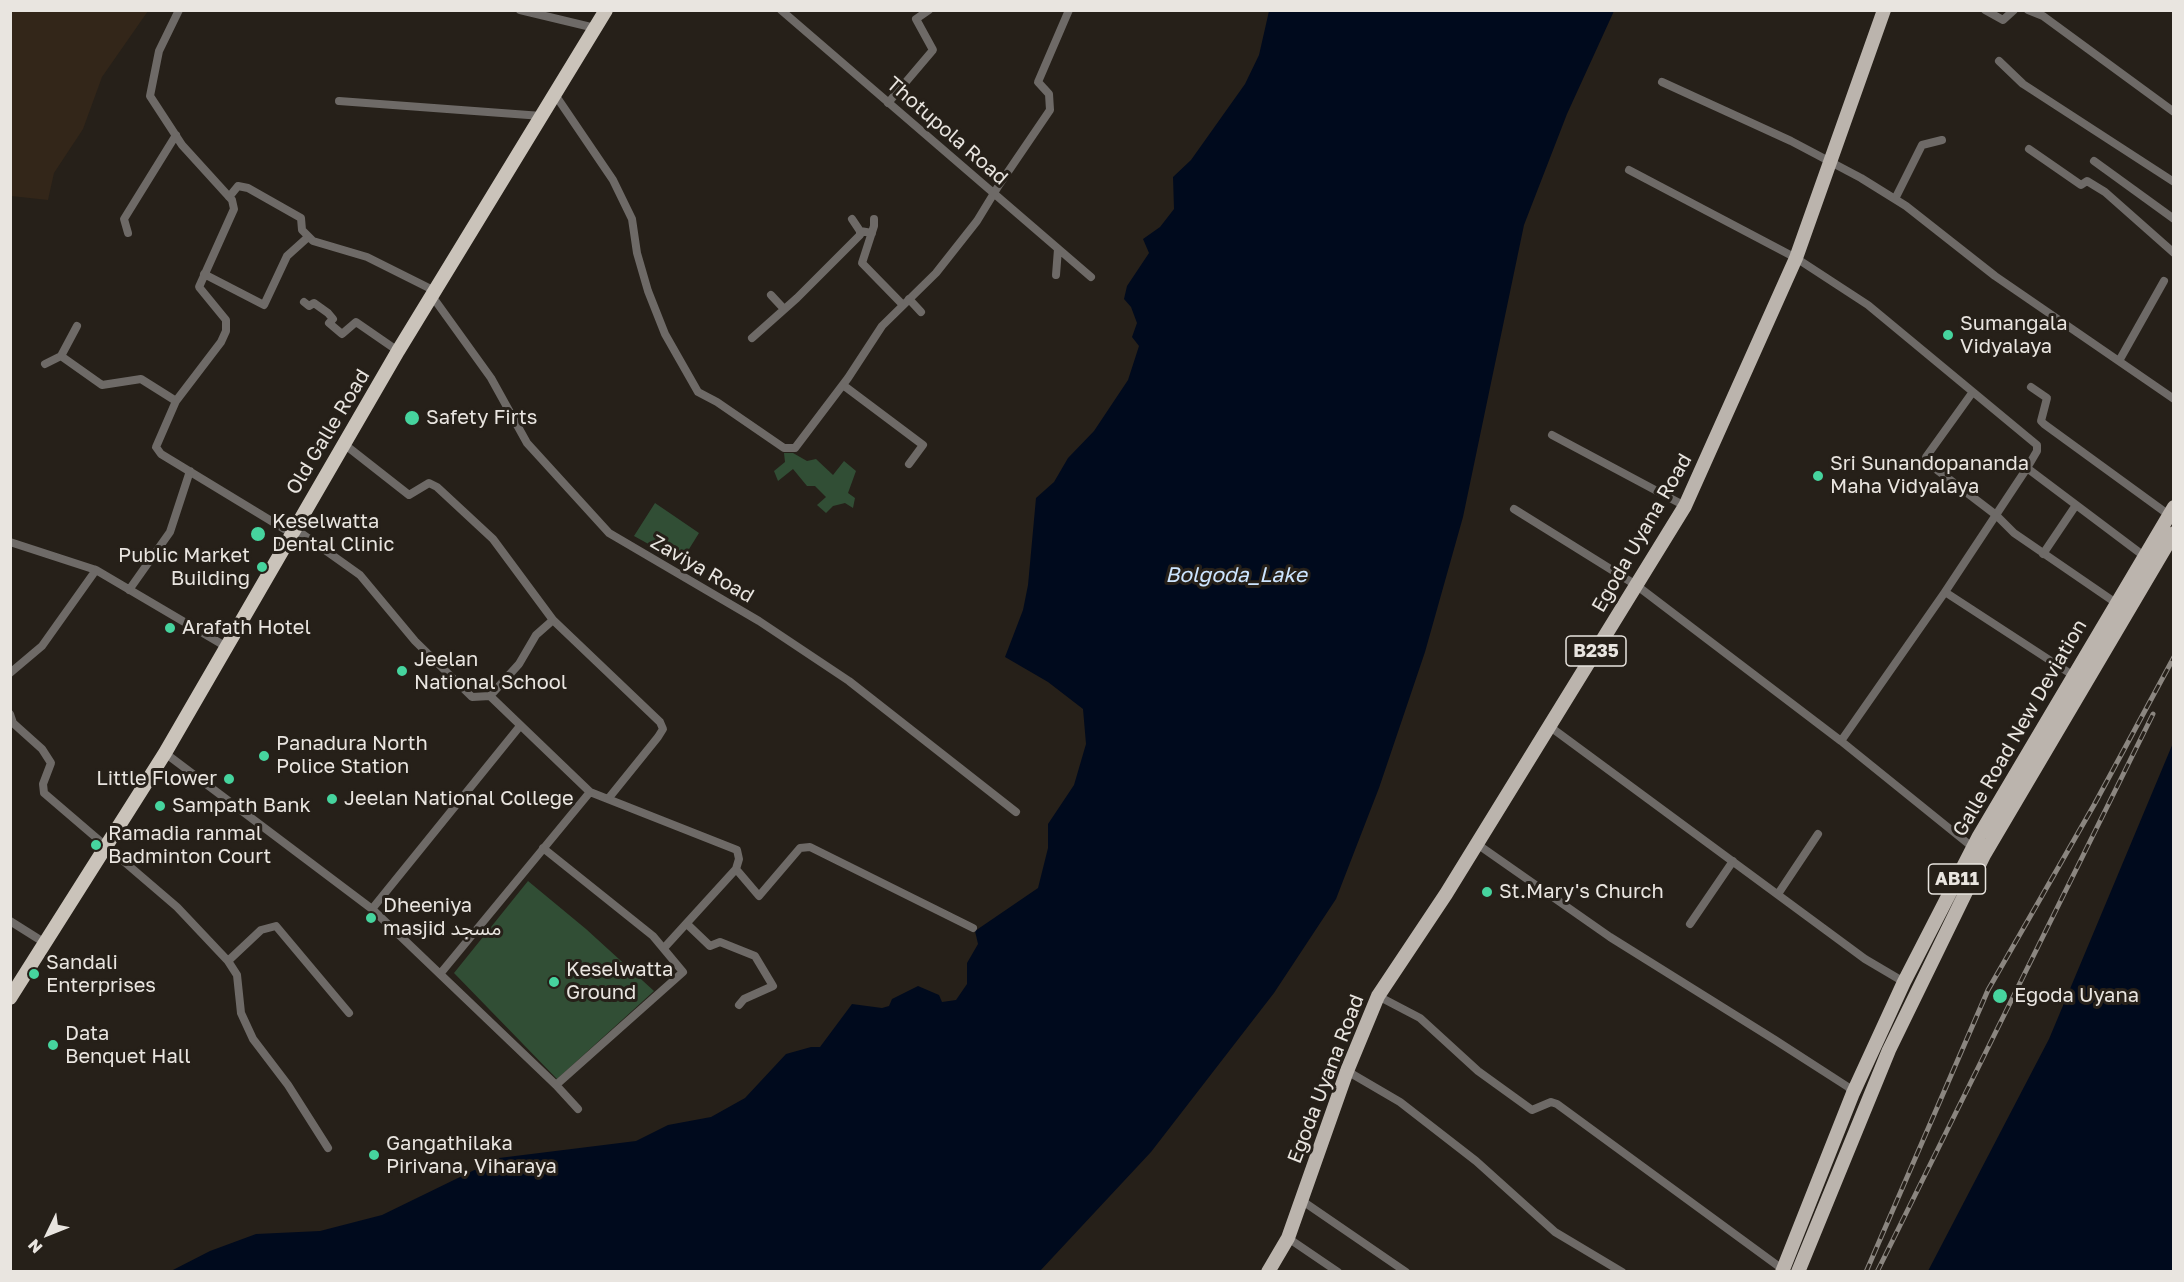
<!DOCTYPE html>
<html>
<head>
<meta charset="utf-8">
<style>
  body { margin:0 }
  #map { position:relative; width:2184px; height:1282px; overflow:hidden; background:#262019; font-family:"Golos Text",sans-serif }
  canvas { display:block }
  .frame { position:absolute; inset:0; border:12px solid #e9e5e0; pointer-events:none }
  .north { position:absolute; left:18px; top:1204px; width:60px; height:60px; -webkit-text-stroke:4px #262019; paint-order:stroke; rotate:227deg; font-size:16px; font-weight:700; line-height:24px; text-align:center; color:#e9e5e0 }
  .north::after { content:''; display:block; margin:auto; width:21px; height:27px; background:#e9e5e0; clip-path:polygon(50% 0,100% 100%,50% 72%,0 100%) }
</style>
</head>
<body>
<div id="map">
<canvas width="2184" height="1282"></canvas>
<div class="frame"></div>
<div class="north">N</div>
</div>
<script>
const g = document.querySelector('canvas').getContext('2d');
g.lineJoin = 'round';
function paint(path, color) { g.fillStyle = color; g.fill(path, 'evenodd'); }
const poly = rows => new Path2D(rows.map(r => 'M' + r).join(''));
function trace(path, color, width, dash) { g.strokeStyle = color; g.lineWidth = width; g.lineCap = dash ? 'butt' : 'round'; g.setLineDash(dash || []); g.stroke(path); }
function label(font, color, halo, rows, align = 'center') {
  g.font = font + ' "Golos Text","Noto Sans Arabic",sans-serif'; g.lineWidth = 6; g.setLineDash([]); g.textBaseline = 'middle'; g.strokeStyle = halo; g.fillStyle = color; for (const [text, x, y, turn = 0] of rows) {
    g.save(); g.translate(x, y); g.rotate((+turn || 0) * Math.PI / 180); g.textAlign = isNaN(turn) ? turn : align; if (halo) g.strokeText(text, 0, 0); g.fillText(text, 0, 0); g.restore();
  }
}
paint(poly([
  [11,10,148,11,102,77,83,129,54,173,48,200,11,196]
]), '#332619');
paint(poly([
  [784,453,793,453,807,461,816,459,833,475,844,461,856,471,848,493,855,498,853,508,845,503,833,506,826,513,817,505,826,497,815,486,807,486,793,469,778,481,774,471,785,462],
  [655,503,699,533,681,562,634,536],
  [528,881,586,929,654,991,557,1079,454,973]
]), '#314e35');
paint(poly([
  [1269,11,1614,11,1567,114,1524,225,1463,517,1425,652,1379,788,1336,899,1274,993,1151,1152,1040,1271,169,1272,210,1251,256,1234,320,1231,382,1215,499,1158,636,1141,668,1125,711,1117,745,1098,786,1054,811,1047,820,1047,852,1004,882,1008,889,1006,892,999,918,986,939,995,942,1002,956,1000,967,984,967,963,978,944,975,931,1038,888,1048,848,1048,824,1074,785,1086,744,1083,709,1048,682,1005,657,1023,610,1028,585,1036,498,1054,482,1068,458,1094,431,1128,380,1139,346,1132,337,1137,323,1131,307,1124,299,1127,286,1149,253,1143,239,1160,227,1174,209,1173,177,1191,160,1245,84,1259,55],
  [2173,743,2173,1271,1928,1271,2049,1039]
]), '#000a1d');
trace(poly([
  [179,10,159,51,150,96,182,145,232,200,234,209,199,287,226,320,226,331,221,342,176,401,156,447,161,454,291,533],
  [520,10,595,28],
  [781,10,1091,277],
  [1985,10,2003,20,2014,10],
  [2028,10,2043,16,2174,112],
  [1999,61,2023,84,2174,182],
  [1662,82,1791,141,1861,178,1906,206,1995,276,2174,399],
  [556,96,613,180,632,219,637,253,648,291,665,334,698,392,717,402,784,448,795,448,848,378,882,326,936,273,977,221,999,185,1050,110,1049,94,1038,82,1069,10],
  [339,101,542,116],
  [888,103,933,50,916,19,929,10],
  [2029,149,2081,185,2087,181,2105,192,2174,253],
  [2094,161,2174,219],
  [1629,170,1796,258,1868,305,2037,445,2037,451,2027,468,1945,592,1841,741],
  [229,197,238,186,248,188,301,218,302,230,313,241,367,257,435,291],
  [1895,199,1922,145,1942,140],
  [852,219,860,231],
  [874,219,874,226,862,263,902,304],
  [128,233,124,219,176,135],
  [204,274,264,305,287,256,307,238],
  [1056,275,1058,249],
  [771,295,784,309],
  [432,296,491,378,527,443,609,533,759,621,849,681,1016,812],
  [909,299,921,312],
  [304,302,309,306,314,303,328,313,333,319,329,323,342,334,356,322,398,351],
  [752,338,797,298,860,235,860,231,872,233],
  [61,356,77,326],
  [2119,361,2164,281],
  [45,364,61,356,102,385,141,379,176,401],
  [843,385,923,445,909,464],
  [2031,387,2047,398,2041,421,2044,424,2169,515],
  [1972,393,1926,457,1928,463,1996,515,2014,533,2116,603],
  [1552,435,1685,506],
  [344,444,409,495,429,483,437,487,493,539,553,620,660,722,663,729,658,737,608,799],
  [2027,468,2144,556],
  [1514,509,1636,585,1841,741,1976,850],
  [294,528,360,575,415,641,472,697,490,696,590,792,737,850,739,859,736,869,759,896,800,848,810,847,973,928],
  [10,542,96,570,225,646],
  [2043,554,2076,505],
  [129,590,170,532,190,471],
  [1945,592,2074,676],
  [10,673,42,646,96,570],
  [490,696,519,664,536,635,553,620],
  [10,714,13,723,42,749,51,763,43,784,44,793,177,907,228,961,237,975,241,1013,253,1039,288,1085,328,1148],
  [1549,726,1865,959,1904,982],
  [165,753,372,909,556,1085,578,1109],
  [1477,844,1610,937,1775,1040,1848,1087,1853,1093],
  [543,848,653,936,683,972,556,1085],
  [1778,894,1818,834],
  [372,909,520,726],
  [10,921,45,943],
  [687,924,710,946,720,942,755,956,773,986,744,999,739,1005],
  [1690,924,1733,861],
  [664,948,736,869],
  [228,961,261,930,276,926,349,1013],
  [440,974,590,792],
  [1378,996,1420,1018,1478,1071,1532,1110,1551,1102,1557,1104,1785,1271],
  [1347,1071,1400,1102,1476,1161,1555,1232,1622,1272],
  [1301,1200,1406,1272],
  [1288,1238,1338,1272]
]), '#6e6a67', 8);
trace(poly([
  [1268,1272,1288,1238,1347,1071,1378,996,1446,894,1685,506,1796,258,1884,10],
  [1782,1272,1853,1093,1904,982,1979,836,2174,507],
  [1798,1272,1889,1050,1984,855,2174,533]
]), '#bbb4ad', 14);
trace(poly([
  [10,998,165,753,398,351,606,10]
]), '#cac3ba', 14);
const rail = poly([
  [1866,1272,1988,990,2094,805,2174,657],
  [1877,1272,2153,714]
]);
trace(rail, '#8b8680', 5);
trace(rail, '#262019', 3, [9]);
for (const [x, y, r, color] of [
  [1948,335,6,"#46d49e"],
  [412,418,8,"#46d49e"],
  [1818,476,6,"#46d49e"],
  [258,534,8,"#46d49e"],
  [262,567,6,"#46d49e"],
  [170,628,6,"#46d49e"],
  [402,671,6,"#46d49e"],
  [264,756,6,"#46d49e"],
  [229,779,6,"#46d49e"],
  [332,799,6,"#46d49e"],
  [160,806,6,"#46d49e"],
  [96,845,6,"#46d49e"],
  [1487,892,6,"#46d49e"],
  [371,918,6,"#46d49e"],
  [34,974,6,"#46d49e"],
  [554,982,6,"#46d49e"],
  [2000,996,8,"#46d49e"],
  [53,1045,6,"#46d49e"],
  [374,1155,6,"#46d49e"]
]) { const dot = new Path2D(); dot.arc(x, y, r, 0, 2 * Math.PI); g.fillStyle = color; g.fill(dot); trace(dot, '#262019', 2); }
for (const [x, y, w] of [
  [1596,651,60],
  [1957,879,57]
]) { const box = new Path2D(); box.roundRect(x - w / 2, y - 15, w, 30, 4.5); g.fillStyle = '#262019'; g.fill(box); trace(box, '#e9e5e0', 1.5); }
label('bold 18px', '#e9e5e0', null, [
  ["B235",1596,651],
  ["AB11",1957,879]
]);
label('20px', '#e9e5e0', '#262019', [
  ["Thotupola Road",947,131,41],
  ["Old Galle Road",328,432,-59],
  ["Egoda Uyana Road",1642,533,-60],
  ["Zaviya Road",702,569,30],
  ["Galle Road New Deviation",2020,728,-60],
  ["Egoda Uyana Road",1326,1079,-69]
]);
label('20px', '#e9e5e0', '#262019', [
  ["Sumangala",1960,324],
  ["Vidyalaya",1960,347],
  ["Safety Firts",426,418],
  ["Sri Sunandopananda",1830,464],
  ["Maha Vidyalaya",1830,487],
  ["Keselwatta",272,522],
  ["Dental Clinic",272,545],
  ["Public Market",250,556,"right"],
  ["Building",250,579,"right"],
  ["Arafath Hotel",182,628],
  ["Jeelan",414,660],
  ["National School",414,683],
  ["Panadura North",276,744],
  ["Police Station",276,767],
  ["Little Flower",217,779,"right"],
  ["Jeelan National College",344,799],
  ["Sampath Bank",172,806],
  ["Ramadia ranmal",108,834],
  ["Badminton Court",108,857],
  ["St.Mary's Church",1499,892],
  ["Dheeniya",383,906],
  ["masjid مسجد",383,929],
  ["Sandali",46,963],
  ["Enterprises",46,986],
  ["Keselwatta",566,970],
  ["Ground",566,993],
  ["Egoda Uyana",2014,996],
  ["Data",65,1034],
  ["Benquet Hall",65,1057],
  ["Gangathilaka",386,1144],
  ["Pirivana, Viharaya",386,1167]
], 'left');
label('italic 21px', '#cde5ff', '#262019', [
  ["Bolgoda_Lake",1236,575]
]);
</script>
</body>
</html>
